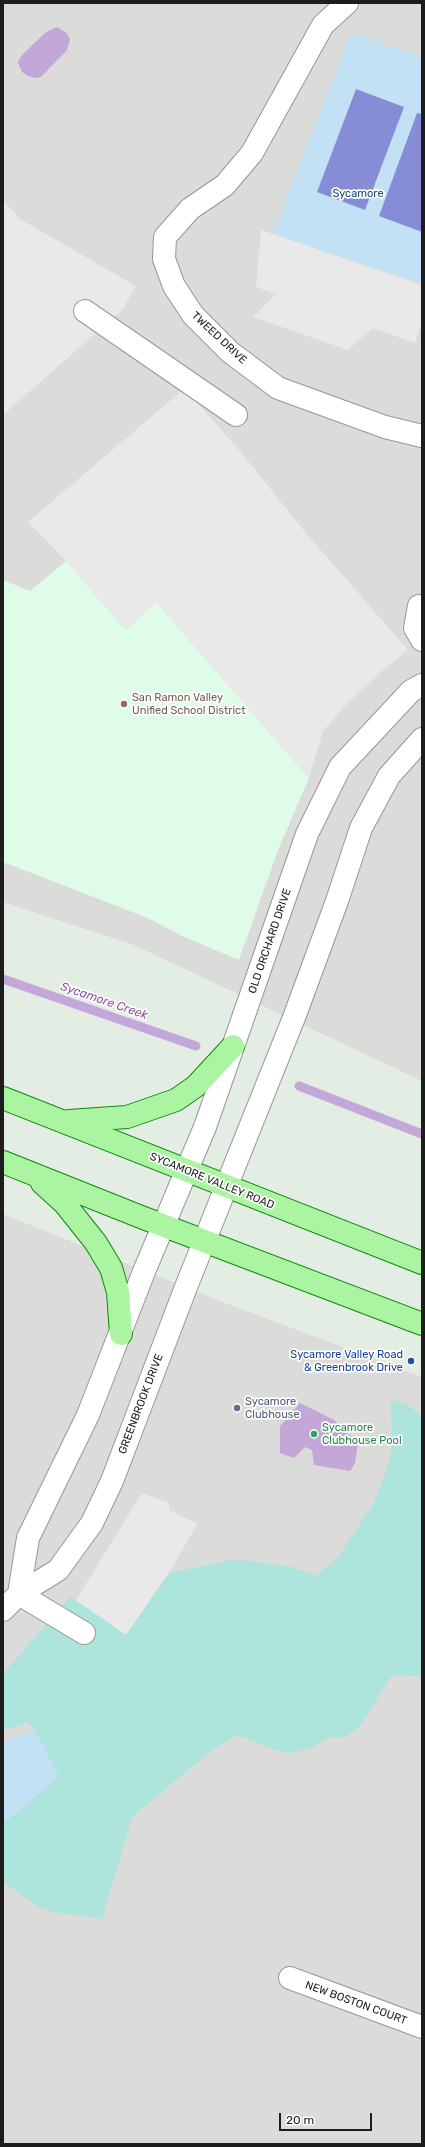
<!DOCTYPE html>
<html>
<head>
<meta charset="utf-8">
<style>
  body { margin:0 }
  #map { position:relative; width:425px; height:2147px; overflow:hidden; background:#e4ede4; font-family:Rubik,sans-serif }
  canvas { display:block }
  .frame { position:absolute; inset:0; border:4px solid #1d1d1d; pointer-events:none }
  .scale { position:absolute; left:279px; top:2113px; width:93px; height:18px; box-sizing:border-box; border:2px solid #1d1d1d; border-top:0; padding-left:5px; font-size:12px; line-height:14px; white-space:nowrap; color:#1d1d1d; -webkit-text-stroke:3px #fff; paint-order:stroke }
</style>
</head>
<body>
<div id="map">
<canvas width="425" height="2147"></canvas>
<div class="frame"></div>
<div class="scale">20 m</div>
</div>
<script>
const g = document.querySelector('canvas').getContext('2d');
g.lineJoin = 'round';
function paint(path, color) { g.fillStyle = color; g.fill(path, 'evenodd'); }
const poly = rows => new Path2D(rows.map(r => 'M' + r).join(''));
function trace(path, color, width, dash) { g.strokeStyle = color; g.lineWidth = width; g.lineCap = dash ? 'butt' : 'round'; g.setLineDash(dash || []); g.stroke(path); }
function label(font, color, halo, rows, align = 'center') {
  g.font = font + ' Rubik,sans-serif'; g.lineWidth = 3.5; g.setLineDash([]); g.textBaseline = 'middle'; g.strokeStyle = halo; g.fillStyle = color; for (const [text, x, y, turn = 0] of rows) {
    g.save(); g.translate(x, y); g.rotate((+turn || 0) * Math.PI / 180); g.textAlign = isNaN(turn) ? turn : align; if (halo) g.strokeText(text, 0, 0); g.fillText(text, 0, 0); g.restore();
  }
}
paint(poly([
  [3,3,422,3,422,1081,134,945,3,902],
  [3,1214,212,1298,422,1377,422,2144,3,2144]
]), '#dbdbda');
paint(poly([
  [66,561,126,630,156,602,309,778,278,850,239,960,182,936,148,918,3,862,3,580,30,591]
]), '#defce8');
paint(poly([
  [390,1400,405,1403,422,1416,422,1677,392,1675,357,1730,342,1738,329,1738,313,1747,292,1753,278,1751,237,1735,211,1751,132,1817,102,1919,54,1912,38,1907,4,1882,3,1824,59,1776,34,1729,27,1722,9,1729,3,1726,3,1674,70,1597,126,1634,169,1573,236,1559,292,1567,316,1576,339,1556,372,1506,383,1480,391,1453,392,1423]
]), '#ade4db');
paint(poly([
  [351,33,422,57,422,284,273,234],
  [34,1729,59,1776,3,1824,3,1743]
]), '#c3e1f5');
paint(poly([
  [356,89,404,107,365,210,317,192],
  [417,113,422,114,422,232,379,216]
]), '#878cd7');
paint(poly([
  [3,200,20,219,136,286,122,310,3,415],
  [261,230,422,285,422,322,415,343,373,328,348,350,253,317,276,294,256,287],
  [185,388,245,457,305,532,408,650,382,671,346,705,323,731,309,778,156,602,126,630,66,561,28,522],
  [142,1493,169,1503,169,1510,197,1524,174,1565,126,1635,76,1600]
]), '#e9e9e9');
paint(poly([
  [57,27,67,33,70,39,67,50,41,77,36,78,28,76,22,72,18,62,22,55,46,32],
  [300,1403,334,1420,358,1443,355,1463,350,1471,314,1465,312,1450,305,1447,294,1458,280,1453,280,1426]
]), '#c2a7d8');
trace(poly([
  [3,979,196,1046],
  [299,1086,422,1134]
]), '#c2a7d8', 9);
const minor = poly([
  [347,3,323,25,252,153,225,185,190,209,165,237,164,259,174,286,193,315,230,352,278,388,385,427,422,436],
  [85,311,236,415],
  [422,607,419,606,415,628,422,640],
  [19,1594,28,1538,88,1415,145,1269,205,1127,307,834,340,767,411,691,422,685],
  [19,1594,84,1633],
  [3,1610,19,1594,58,1570,92,1523,112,1481,186,1287,295,1015,337,901,361,828,389,776,422,739],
  [290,1978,422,2027]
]);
const major = poly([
  [3,1098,422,1263],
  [69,1121,127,1117,176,1100,196,1086,233,1046],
  [3,1162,141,1217,422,1324],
  [42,1183,65,1204,96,1243,111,1268,118,1292,121,1334]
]);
trace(minor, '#979797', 24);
trace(major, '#0c8a0c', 24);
trace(minor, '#fff', 22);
trace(major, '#abf4a2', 22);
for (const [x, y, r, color] of [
  [124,704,4,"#8d6e63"],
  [411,1361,4,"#1a4fb4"],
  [237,1408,4,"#5c6f8a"],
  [314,1434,4,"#2e9e5b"]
]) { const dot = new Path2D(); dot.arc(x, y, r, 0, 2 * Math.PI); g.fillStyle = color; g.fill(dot); trace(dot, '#fff', 1.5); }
label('11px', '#144b72', '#fff', [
  ["Sycamore",358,194]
]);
label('11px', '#1d1d1d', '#fff', [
  ["TWEED DRIVE",219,338,43],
  ["OLD ORCHARD DRIVE",270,941,-71],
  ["SYCAMORE VALLEY ROAD",212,1181,22],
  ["GREENBROOK DRIVE",141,1404,-69],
  ["NEW BOSTON COURT",356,2003,20]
]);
label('11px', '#785e54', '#fff', [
  ["San Ramon Valley",132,698],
  ["Unified School District",132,711]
], 'left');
label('11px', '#164399', '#fff', [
  ["Sycamore Valley Road",403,1355],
  ["& Greenbrook Drive",403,1368]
], 'right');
label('11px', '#4e5e75', '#fff', [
  ["Sycamore",245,1402],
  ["Clubhouse",245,1415]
], 'left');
label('11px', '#27864d', '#fff', [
  ["Sycamore",322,1428],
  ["Clubhouse Pool",322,1441]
], 'left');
label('italic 12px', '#9651a5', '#fff', [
  ["Sycamore Creek",104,1001,19]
]);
</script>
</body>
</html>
